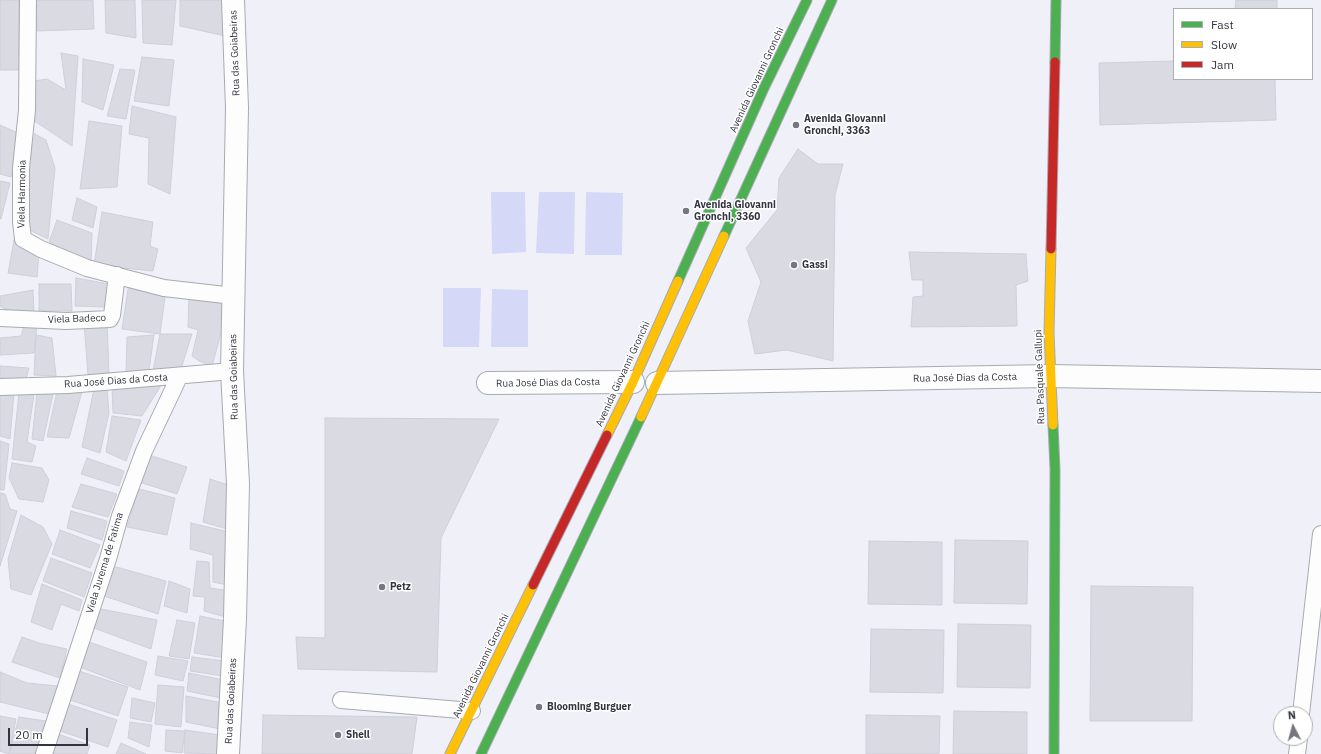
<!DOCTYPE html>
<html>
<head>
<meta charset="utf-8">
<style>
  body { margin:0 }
  #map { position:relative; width:1321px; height:754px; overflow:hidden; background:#f0f1f8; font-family:"IBM Plex Sans",sans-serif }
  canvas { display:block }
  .legend { position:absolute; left:1173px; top:8px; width:140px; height:72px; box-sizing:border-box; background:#fff; border:1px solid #adaeb3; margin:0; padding:5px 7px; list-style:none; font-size:12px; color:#333440 }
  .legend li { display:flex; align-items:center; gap:8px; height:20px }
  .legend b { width:20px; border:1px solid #adaeb3 }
  .north { position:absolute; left:1273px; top:706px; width:40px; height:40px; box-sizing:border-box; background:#fff; border:1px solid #adaeb3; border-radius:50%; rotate:354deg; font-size:11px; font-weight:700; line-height:16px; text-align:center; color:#333440 }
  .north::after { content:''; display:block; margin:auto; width:14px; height:18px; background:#757680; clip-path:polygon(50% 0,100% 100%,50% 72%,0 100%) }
  .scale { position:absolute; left:8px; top:728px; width:80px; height:18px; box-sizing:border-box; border:2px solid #333440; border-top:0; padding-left:5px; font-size:12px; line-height:14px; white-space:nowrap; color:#333440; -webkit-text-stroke:3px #fff; paint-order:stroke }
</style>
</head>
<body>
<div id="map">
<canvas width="1321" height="754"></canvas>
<ul class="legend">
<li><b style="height:5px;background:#4caf50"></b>Fast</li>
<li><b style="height:5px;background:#ffc107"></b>Slow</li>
<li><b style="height:5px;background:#c62828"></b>Jam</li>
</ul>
<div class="north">N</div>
<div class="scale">20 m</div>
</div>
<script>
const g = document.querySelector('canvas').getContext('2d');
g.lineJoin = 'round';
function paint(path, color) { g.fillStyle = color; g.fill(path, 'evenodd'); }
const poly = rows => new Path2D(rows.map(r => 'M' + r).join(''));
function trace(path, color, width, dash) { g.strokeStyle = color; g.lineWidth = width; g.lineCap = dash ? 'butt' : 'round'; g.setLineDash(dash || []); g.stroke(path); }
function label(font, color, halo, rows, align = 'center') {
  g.font = font + ' "IBM Plex Sans",sans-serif'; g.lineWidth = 3; g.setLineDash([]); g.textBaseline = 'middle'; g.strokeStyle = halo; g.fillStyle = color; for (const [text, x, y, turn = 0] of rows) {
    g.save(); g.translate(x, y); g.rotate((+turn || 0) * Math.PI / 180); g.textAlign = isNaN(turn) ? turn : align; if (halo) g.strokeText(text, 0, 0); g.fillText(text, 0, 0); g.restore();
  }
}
paint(poly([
  [525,192,526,252,492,254,491,192],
  [539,192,575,192,574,254,536,253],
  [586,192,623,193,622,255,585,255],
  [443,288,481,288,479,347,443,347],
  [492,289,528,290,528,347,491,347]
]), '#d6d8f8');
const building = poly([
  [0,0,19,0,19,70,0,70,0,0],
  [36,0,93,0,94,29,37,31,36,0],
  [105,0,135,0,136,38,106,33,105,0],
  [142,0,176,0,172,45,143,43,142,0],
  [180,0,224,0,225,36,180,26,180,0],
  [1236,0,1277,0,1277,9,1235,9,1236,0],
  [61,53,78,56,72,146,33,120,34,81,47,79,66,90,61,53],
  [142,57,174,60,169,106,134,101,142,57],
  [83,59,114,65,103,110,82,102,83,59],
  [1174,61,1174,79,1275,79,1276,120,1100,125,1099,63,1174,61],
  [120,69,135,70,126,119,107,116,120,69],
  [132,106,176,117,170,194,148,184,149,138,129,134,132,106],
  [89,121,122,126,117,187,80,189,89,121],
  [0,125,20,134,11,177,0,174,0,125],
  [35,134,46,140,55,168,48,239,25,228,29,139,35,134],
  [798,149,818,164,843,164,835,195,833,361,787,350,755,354,748,321,761,282,746,248,777,210,779,178,798,149],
  [0,181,10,183,1,219,0,219,0,181],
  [77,198,97,207,93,228,72,220,77,198],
  [102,212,153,222,150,246,158,249,153,271,94,265,102,212],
  [57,220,92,233,91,263,49,242,57,220],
  [14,240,39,253,37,277,8,273,14,240],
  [909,252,1026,254,1028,281,1016,285,1017,326,911,327,913,297,923,296,923,280,912,280,909,252],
  [76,278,115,285,104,307,75,306,76,278],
  [129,283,166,290,160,334,122,329,129,283],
  [39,284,71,284,72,311,39,311,39,284],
  [33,290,34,313,17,316,0,306,0,296,33,290],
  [189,297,229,304,212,366,199,361,192,356,198,330,188,327,189,297],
  [107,321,109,373,88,375,84,323,107,321],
  [37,325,34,353,0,355,0,338,21,336,24,326,37,325],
  [160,334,192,334,181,369,153,371,160,334],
  [36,335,52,338,56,376,34,375,36,335],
  [154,335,149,370,126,374,127,337,154,335],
  [0,366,29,368,25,382,0,381,0,366],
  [162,384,142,416,113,413,112,387,162,384],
  [83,388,69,438,47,437,57,391,83,388],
  [94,389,107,389,109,413,100,453,82,447,94,389],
  [0,393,14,393,10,439,0,436,0,393],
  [19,393,34,394,27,442,36,446,32,462,12,459,19,393],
  [37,393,53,394,43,441,32,439,37,393],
  [112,416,141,420,126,461,106,452,112,416],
  [325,418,499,419,441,538,437,672,298,669,296,637,325,638,325,418],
  [0,441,9,444,4,490,0,490,0,441],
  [149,455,187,467,177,494,139,482,149,455],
  [87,458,124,471,119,486,81,474,87,458],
  [12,463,42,468,49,480,43,502,19,499,9,478,12,463],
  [210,479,235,487,234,531,203,522,210,479],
  [81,484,117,494,108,517,72,507,81,484],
  [139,489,175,498,167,535,127,527,139,489],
  [0,493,5,494,10,509,17,511,0,566,0,493],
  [71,511,107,521,102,540,67,528,71,511],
  [21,515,43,527,52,544,31,595,11,589,8,559,21,515],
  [191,523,233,533,232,586,213,582,213,555,190,549,191,523],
  [60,530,100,545,90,568,52,554,60,530],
  [955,540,1028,541,1027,604,954,603,955,540],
  [869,541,942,542,942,605,868,604,869,541],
  [51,558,92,573,84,597,43,581,51,558],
  [197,561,209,562,210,588,231,591,229,618,204,611,205,597,193,596,197,561],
  [113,566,166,581,158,614,104,596,113,566],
  [169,581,190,589,187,613,164,606,169,581],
  [42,584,82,600,79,611,61,604,52,630,31,622,42,584],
  [1091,586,1193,587,1192,721,1090,721,1091,586],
  [96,608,157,620,151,649,91,627,96,608],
  [200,616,230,622,225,658,194,653,200,616],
  [177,620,195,623,189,659,169,656,177,620],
  [958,624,1031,625,1030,688,957,687,958,624],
  [871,629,944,630,943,693,870,692,871,629],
  [22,637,39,643,67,649,60,678,12,662,22,637],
  [86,641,147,662,140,690,77,666,86,641],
  [158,656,188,661,183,681,155,675,158,656],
  [192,657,225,661,223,676,190,671,192,657],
  [76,670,128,687,118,716,67,699,76,670],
  [0,672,27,683,58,686,49,714,0,702,0,672],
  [189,673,224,680,221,698,187,691,189,673],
  [158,685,184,687,181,727,155,724,158,685],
  [186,696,223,703,220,729,186,722,186,696],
  [132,698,155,703,151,722,130,718,132,698],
  [65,703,117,720,108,747,57,730,65,703],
  [954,711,1027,712,1027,754,953,754,954,711],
  [263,715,417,717,412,754,262,754,263,715],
  [866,715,940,716,939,754,866,754,866,715],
  [0,716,16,719,9,754,0,751,0,716],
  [19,717,46,721,38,754,9,754,19,717],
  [130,722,152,725,149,747,128,738,130,722],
  [166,730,185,731,182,753,165,751,166,730],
  [185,730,220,735,221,754,184,753,185,730],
  [52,732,90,745,87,754,49,754,52,732],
  [121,743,146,754,116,754,121,743]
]);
paint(building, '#d9dae2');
trace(building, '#cecfd9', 1);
const lane = poly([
  [28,0,27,110,21,168,21,222,23,239,41,249,87,268,164,288,234,296],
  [0,318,66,321,110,319,112,315,117,275],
  [0,387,68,385,232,371],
  [341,700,472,711],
  [1301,714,1321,534],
  [44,754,108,559,120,516,144,451,179,377],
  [1297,754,1299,738]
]);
const street = poly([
  [488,383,633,382],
  [657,383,1050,376,1321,381],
  [228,754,235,619,238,484,232,371,237,108,233,0]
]);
const fast = poly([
  [1055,62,1056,0],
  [724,236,832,0],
  [678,281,764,88,807,0],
  [1053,425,1055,469,1054,754],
  [481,754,641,417]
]);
const slow = poly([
  [1051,249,1049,333,1053,425],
  [641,417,724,236],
  [607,435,633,382,678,281],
  [450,754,533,585]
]);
const jam = poly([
  [1051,249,1055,62],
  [533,585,607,435]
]);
trace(lane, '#a8aab2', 18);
trace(street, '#a8aab2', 24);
trace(fast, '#a8aab2', 11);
trace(slow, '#a8aab2', 11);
trace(jam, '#a8aab2', 11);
trace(lane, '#fdfdfe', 16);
trace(street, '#fdfdfe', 22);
trace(fast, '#4caf50', 9);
trace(slow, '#ffc107', 9);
trace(jam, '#c62828', 9);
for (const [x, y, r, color] of [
  [796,125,4,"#757680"],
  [686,211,4,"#757680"],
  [794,265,4,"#757680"],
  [382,587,4,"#757680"],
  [539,707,4,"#757680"],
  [338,735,4,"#757680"]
]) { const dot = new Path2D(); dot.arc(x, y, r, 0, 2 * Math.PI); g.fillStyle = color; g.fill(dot); trace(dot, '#fff', 1.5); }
label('10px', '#333440', '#fff', [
  ["Rua das Goiabeiras",235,53,-92],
  ["Avenida Giovanni Gronchi",757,80,-65],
  ["Viela Harmonia",22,194,-89],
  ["Viela Badeco",77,319,-2],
  ["Avenida Giovanni Gronchi",623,374,-65],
  ["Rua das Goiabeiras",234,377,-91],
  ["Rua Pasquale Gallupi",1040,377,-92],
  ["Rua José Dias da Costa",965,378,-1],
  ["Rua José Dias da Costa",116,381,-4],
  ["Rua José Dias da Costa",548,383,-1],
  ["Viela Jurema de Fatima",105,563,-73],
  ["Avenida Giovanni Gronchi",481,666,-64],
  ["Rua das Goiabeiras",231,701,-87]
]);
label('bold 10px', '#333440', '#fff', [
  ["Avenida Giovanni",804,119],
  ["Gronchi, 3363",804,131],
  ["Avenida Giovanni",694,205],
  ["Gronchi, 3360",694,217],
  ["Gassi",802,265],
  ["Petz",390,587],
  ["Blooming Burguer",547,707],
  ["Shell",346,735]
], 'left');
</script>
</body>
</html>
